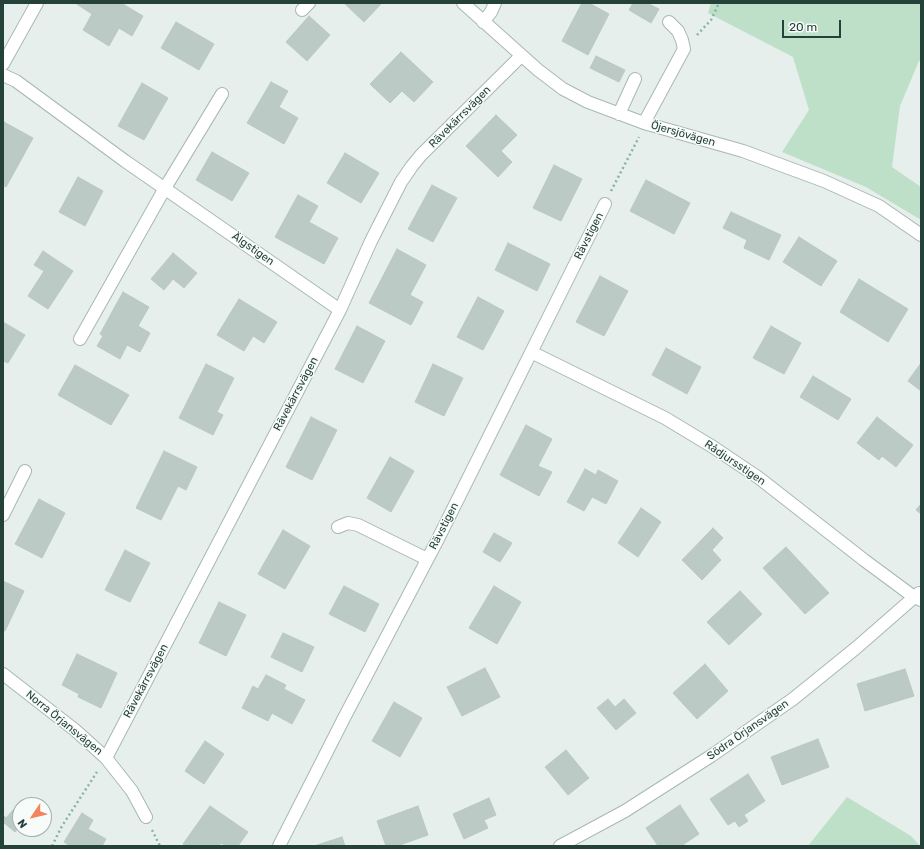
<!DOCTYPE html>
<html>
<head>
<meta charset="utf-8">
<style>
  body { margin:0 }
  #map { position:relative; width:924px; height:849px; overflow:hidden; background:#e6efeb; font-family:Rubik,sans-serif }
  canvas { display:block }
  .frame { position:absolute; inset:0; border:4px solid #24423a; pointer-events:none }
  .north { position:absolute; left:12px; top:797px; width:40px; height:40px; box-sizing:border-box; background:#f7fbf9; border:1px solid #a3b1ad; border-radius:50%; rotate:235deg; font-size:11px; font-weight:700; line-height:16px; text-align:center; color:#24423a }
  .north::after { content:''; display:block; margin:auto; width:14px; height:18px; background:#f4845f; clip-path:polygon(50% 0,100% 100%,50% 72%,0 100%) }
  .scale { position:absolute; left:782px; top:20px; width:59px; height:18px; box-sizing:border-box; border:2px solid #24423a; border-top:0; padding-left:5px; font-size:12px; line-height:14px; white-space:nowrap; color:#24423a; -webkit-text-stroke:3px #f7fbf9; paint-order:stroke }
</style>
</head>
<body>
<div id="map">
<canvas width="924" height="849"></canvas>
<div class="frame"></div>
<div class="north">N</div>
<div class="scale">20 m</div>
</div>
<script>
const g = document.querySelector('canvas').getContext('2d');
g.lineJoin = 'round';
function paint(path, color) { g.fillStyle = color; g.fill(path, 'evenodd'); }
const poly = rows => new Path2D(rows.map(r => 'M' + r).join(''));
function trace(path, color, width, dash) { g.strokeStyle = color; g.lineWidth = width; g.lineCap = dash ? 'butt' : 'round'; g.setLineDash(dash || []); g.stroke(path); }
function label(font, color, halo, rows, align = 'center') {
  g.font = font + ' Rubik,sans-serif'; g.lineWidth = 3; g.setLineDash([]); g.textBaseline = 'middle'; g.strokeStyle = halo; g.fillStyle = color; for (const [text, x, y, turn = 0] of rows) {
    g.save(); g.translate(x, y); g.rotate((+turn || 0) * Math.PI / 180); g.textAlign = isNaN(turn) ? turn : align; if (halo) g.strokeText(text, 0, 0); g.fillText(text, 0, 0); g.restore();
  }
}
paint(poly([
  [711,3,921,3,921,61,919,61,900,106,892,167,921,187,921,220,866,187,782,152,809,110,793,57,708,13],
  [847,797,911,836,920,846,808,846]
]), '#bfe0c8');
const building = poly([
  [75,3,121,3,143,16,132,36,119,28,109,46,83,30,92,14,75,3],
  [344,3,382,3,364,22,344,3],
  [582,3,589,3,609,14,588,55,562,41,582,3],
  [633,3,647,3,659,9,651,23,629,10,633,3],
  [309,16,330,35,307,61,286,42,309,16],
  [176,22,214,44,199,70,161,48,176,22],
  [401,52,433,82,414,102,402,91,390,103,370,84,401,52],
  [596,56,625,70,619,82,590,68,596,56],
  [271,82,288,91,279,107,298,118,284,144,247,123,271,82],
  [142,83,168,98,144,140,118,126,142,83],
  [496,115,517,135,501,151,512,162,498,177,466,146,496,115],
  [4,122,33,138,6,187,3,185,4,122],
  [212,152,249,173,232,201,196,180,212,152],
  [345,153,379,173,361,203,327,183,345,153],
  [554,165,582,179,561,221,533,208,554,165],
  [78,177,103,191,85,226,59,212,78,177],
  [646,180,690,203,674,234,630,211,646,180],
  [432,185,457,198,433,242,408,229,432,185],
  [298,195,318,206,309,222,338,238,324,264,275,237,298,195],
  [731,212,781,235,769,260,744,248,747,240,723,228,731,212],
  [799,237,837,261,821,286,783,262,799,237],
  [508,243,550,264,537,291,495,270,508,243],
  [397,249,426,265,410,295,423,302,411,325,369,303,397,249],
  [43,251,73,271,48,309,28,296,44,271,34,265,43,251],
  [173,253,197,273,184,288,173,279,164,290,151,279,173,253],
  [600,276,628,291,604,336,576,322,600,276],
  [859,279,908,309,888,342,840,312,859,279],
  [123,292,149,307,138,326,150,333,140,352,127,345,120,359,97,346,103,336,100,334,123,292],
  [478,297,504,311,483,350,457,337,478,297],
  [239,299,277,322,264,343,253,336,244,351,217,335,239,299],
  [3,322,25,335,8,363,3,361,3,322],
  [357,326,385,341,363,383,335,369,357,326],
  [771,326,801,343,784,374,753,358,771,326],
  [666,348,701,367,687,394,652,375,666,348],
  [921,363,921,391,908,381,921,363],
  [206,364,234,378,217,412,223,415,213,435,179,418,206,364],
  [433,364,463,378,444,416,415,402,433,364],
  [75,365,129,395,111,425,58,395,75,365],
  [813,376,851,399,838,420,800,397,813,376],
  [311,417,337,430,312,480,286,467,311,417],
  [877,417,913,445,896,467,882,456,879,460,857,443,877,417],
  [526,425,552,439,538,466,552,472,539,496,500,475,526,425],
  [164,451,197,467,186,490,178,486,161,520,136,508,164,451],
  [390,457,414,471,391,512,367,498,390,457],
  [585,469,596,475,598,470,618,481,606,504,592,497,584,511,567,502,585,469],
  [39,499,65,513,42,558,15,544,39,499],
  [921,504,921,514,916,510,921,504],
  [641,508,661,522,638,557,618,543,641,508],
  [713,528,723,538,712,550,721,560,702,580,682,560,713,528],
  [283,530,310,546,285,589,258,574,283,530],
  [494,533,512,543,500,562,483,552,494,533],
  [786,547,829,593,805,614,763,568,786,547],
  [125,550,150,563,130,602,105,590,125,550],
  [3,581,24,591,5,631,3,630,3,581],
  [344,586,379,604,365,632,329,614,344,586],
  [494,586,521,602,497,644,469,628,494,586],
  [740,591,762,614,729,645,707,622,740,591],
  [219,602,246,615,226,656,199,643,219,602],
  [283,633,314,647,302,672,271,657,283,633],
  [77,654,117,673,101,708,78,697,79,694,62,685,77,654],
  [705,664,728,691,697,719,673,693,705,664],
  [485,668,500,697,462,716,447,687,485,668],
  [905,669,914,696,865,711,857,684,905,669],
  [266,675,286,685,284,689,305,700,292,724,272,713,268,721,242,708,253,686,258,689,266,675],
  [608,699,615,707,624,699,636,713,616,730,597,708,608,699],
  [394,702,422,718,400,757,372,741,394,702],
  [818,739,829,767,782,785,771,757,818,739],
  [205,741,224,754,204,784,185,771,205,741],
  [566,750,589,778,568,795,545,767,566,750],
  [748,774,765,801,744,815,748,821,739,827,735,821,728,825,710,799,748,774],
  [489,798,496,815,484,820,488,828,464,839,453,814,489,798],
  [21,801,25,805,20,805,20,826,15,832,3,822,3,815,6,818,21,801],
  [680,805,699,834,681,846,658,846,646,828,680,805],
  [210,806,248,832,238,846,226,846,221,843,219,846,186,846,183,844,210,806],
  [418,806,428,835,397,846,386,846,377,821,418,806],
  [82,813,93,820,88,829,106,839,102,846,70,846,64,842,82,813],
  [342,837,345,846,314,846,342,837]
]);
paint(building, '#bbcac4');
trace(building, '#b8c9c2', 1);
const minor = poly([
  [463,3,538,70,563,89,588,102,644,123,743,151,824,181,879,206,921,235],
  [302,10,309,3],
  [483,22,491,12,495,3],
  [3,64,37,3],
  [3,75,16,81,125,161,340,310],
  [619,114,635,79],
  [644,123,684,49,682,40,678,31,669,22],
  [80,339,165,188,222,94],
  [531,352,665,418,713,447,759,478,864,560,914,597,921,600],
  [3,515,25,471],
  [338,527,348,523,358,525,427,559],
  [3,674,75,730,106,758,132,791,146,817],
  [106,758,340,310,371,241,401,182,412,166,421,155,521,56],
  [279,846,344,718,437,541,605,204],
  [560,846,625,811,711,756,793,699,856,648,919,593]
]);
trace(minor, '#a8b8b2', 14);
trace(poly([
  [697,35,711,20,719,3],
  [611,191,639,137],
  [152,830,160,846],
  [52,846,62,826,97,772]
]), '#86b3a5', 2.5, [2, 3]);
trace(minor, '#fff', 12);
label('11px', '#24423a', '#f7fbf9', [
  ["Rävekärrsvägen",460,117,-45],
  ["Öjersjövägen",683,134,16],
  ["Rävstigen",589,236,-63],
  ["Älgstigen",253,249,35],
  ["Rävekärrsvägen",296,394,-62],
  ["Rådjursstigen",735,463,34],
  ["Rävstigen",444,526,-63],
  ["Rävekärrsvägen",146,681,-62],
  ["Norra Örjansvägen",64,723,39],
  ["Södra Örjansvägen",748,730,-35]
]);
</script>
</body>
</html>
